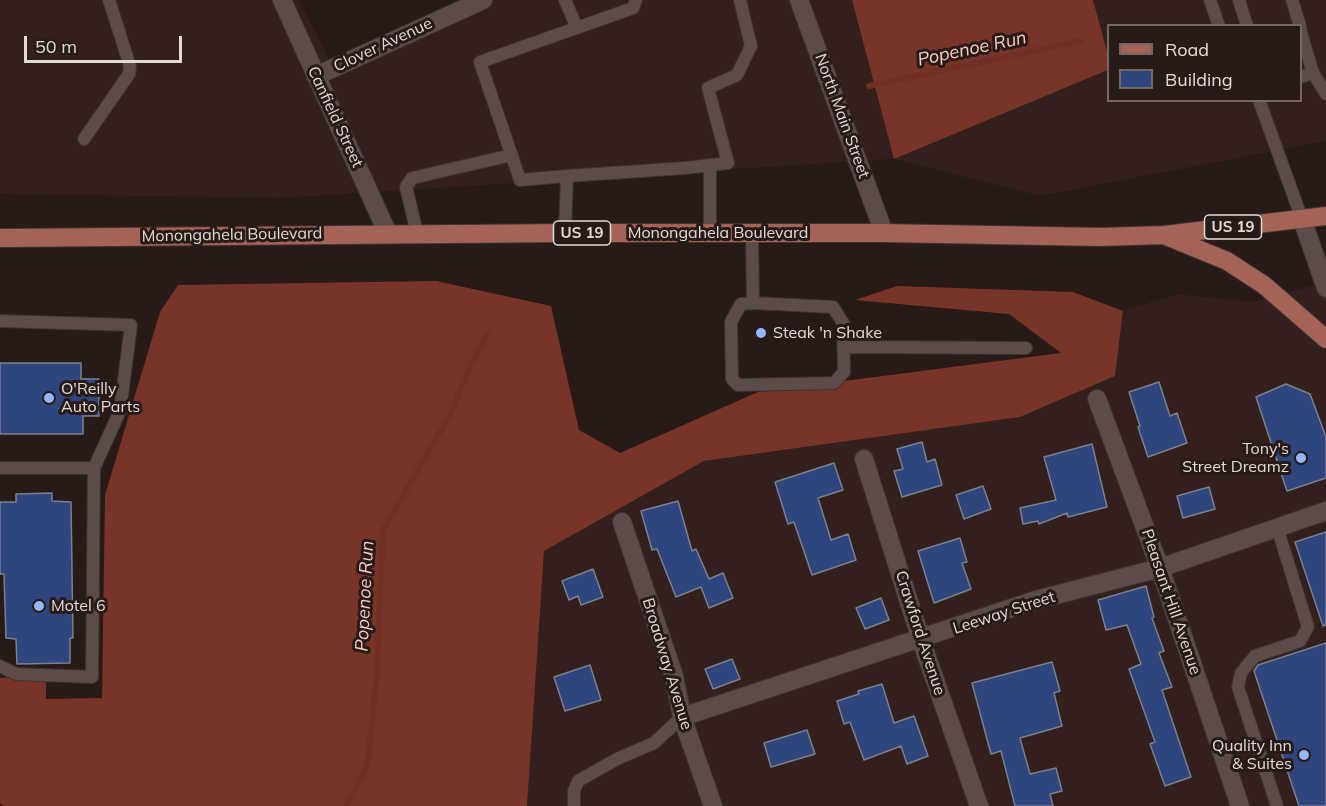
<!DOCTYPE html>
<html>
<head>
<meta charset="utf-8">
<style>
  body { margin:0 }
  #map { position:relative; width:1326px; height:806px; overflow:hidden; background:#271a17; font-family:Mulish,sans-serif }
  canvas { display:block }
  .legend { position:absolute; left:1107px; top:24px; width:195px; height:78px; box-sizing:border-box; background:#271a17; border:2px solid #726764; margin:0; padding:8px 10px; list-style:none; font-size:18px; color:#e3dad8 }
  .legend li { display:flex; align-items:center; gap:12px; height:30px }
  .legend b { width:30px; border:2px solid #726764 }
  .scale { position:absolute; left:24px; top:36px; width:158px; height:27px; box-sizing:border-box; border:3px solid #e3dad8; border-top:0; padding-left:8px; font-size:18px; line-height:21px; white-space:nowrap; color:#e3dad8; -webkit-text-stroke:4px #271a17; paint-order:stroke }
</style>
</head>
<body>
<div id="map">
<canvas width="1326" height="806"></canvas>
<ul class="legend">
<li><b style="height:8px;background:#a46356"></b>Road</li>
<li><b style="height:16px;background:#2e457d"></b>Building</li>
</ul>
<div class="scale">50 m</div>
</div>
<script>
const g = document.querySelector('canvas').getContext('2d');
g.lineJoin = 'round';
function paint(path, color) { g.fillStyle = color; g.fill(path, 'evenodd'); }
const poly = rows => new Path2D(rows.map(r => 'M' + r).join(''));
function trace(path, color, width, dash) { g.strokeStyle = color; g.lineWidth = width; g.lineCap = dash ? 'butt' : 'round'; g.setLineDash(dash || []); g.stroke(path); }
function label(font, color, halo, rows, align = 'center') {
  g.font = font + ' Mulish,sans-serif'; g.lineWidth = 6; g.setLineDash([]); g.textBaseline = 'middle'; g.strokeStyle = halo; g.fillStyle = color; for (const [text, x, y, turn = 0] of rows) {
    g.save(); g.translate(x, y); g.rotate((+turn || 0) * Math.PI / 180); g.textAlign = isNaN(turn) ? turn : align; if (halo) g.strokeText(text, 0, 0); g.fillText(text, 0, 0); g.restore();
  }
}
paint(poly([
  [0,0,299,0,333,67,493,0,852,0,894,159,1108,70,1108,100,1300,100,1300,26,1108,26,1108,55,1093,0,1326,0,1326,141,1040,196,893,159,282,198,0,194],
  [1326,282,1326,806,527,806,543,551,704,461,1020,417,1115,376,1123,311,1177,294,1252,302]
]), '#331f1b');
paint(poly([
  [852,0,1093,0,1108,55,1108,70,894,159],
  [436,281,551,306,579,430,620,453,758,392,1061,353,1009,314,855,300,897,286,1073,292,1123,311,1115,376,1020,417,704,461,544,551,527,806,3,806,0,803,0,678,46,675,46,699,102,698,105,495,160,312,178,285]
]), '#783428');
trace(poly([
  [869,86,1080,41],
  [346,806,367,766,376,686,383,530,450,415,470,366,487,335]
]), '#722f23', 6);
const building = poly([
  [0,363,81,363,81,379,99,379,99,416,83,416,83,434,0,434,0,363],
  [1159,382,1170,416,1177,413,1187,443,1148,457,1138,427,1140,426,1129,392,1159,382],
  [1286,384,1310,394,1326,437,1326,478,1287,491,1256,397,1286,384],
  [922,442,927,462,935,459,942,485,902,497,894,471,903,469,897,449,922,442],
  [1092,444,1107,507,1068,517,1067,513,1039,524,1038,521,1023,524,1020,508,1056,500,1044,457,1092,444],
  [834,463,843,490,818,498,831,540,848,534,856,560,812,575,794,522,788,524,775,482,834,463],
  [983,486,991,509,964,519,956,495,983,486],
  [1209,487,1215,509,1183,518,1177,496,1209,487],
  [52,493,52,501,71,502,73,638,70,638,70,663,17,664,16,639,6,638,4,574,0,574,0,502,16,502,16,494,52,493],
  [678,501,692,551,696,549,709,579,723,573,733,598,709,608,701,587,676,597,657,549,652,550,641,511,678,501],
  [1326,532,1326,625,1323,626,1295,542,1326,532],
  [960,538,967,562,962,563,971,589,934,603,918,551,960,538],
  [593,569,603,597,581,605,578,596,569,600,562,581,593,569],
  [1146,586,1154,617,1152,618,1164,651,1159,653,1172,687,1162,690,1191,777,1165,786,1150,744,1155,742,1129,669,1141,664,1127,625,1106,630,1098,600,1146,586],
  [881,598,889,620,865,629,856,608,881,598],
  [1326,643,1326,806,1299,806,1254,671,1258,665,1326,643],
  [732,659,740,679,713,689,705,669,732,659],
  [1052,662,1060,691,1054,693,1062,726,1020,738,1030,774,1056,768,1062,791,1050,794,1053,806,1015,806,1001,751,991,754,972,683,1052,662],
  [590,665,601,700,565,711,554,677,590,665],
  [882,684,894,723,914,716,928,756,907,764,901,746,864,760,850,722,844,724,837,701,859,694,858,691,882,684],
  [807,730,815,754,771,767,764,743,807,730]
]);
paint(building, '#2e457d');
trace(building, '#7a808e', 1.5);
const service = poly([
  [565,0,577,28],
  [1210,0,1219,26],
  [1239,0,1247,26],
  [1292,0,1300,26],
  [1300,29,1313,73],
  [1300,77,1313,73,1326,94],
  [1259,100,1302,219],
  [84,139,129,74,130,66,109,0],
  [567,176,685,168,728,163,708,88,737,75,751,46,740,0],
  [417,233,406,187,412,178,512,155],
  [565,233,567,176,520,180,480,62,633,8,636,0],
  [710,233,710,165],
  [752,234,753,303],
  [753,303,833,307,843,323,844,372,834,383,738,385,732,379,731,322,741,304,753,303],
  [0,321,131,325,120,411,94,468],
  [844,347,1026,348],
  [0,468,94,468,92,677,16,674,0,666],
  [1277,527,1308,627,1300,641,1255,656,1241,673,1238,687,1277,806],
  [574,806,574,791,578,781,617,759,654,743,682,717]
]);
const minor = poly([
  [282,0,388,234],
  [799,0,884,233],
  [316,76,483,0],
  [1097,399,1160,568,1240,806],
  [864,459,921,640,979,806],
  [622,522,674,676,682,717,713,806],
  [682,717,1036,600,1160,568,1326,511]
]);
const tertiary = poly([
  [1302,219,1326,288]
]);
const primary = poly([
  [1166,236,1227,261,1264,285,1326,339],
  [0,238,565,233,884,233,1100,237,1164,235,1326,216]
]);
trace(service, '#3e3433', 14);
trace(minor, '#3e3433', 20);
trace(tertiary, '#3e3433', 20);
trace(primary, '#3e3433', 20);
trace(service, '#5b4c48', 12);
trace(minor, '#5b4c48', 18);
trace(tertiary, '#5b4c48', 18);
trace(primary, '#a46356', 18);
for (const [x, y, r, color] of [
  [761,333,6,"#95b6fd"],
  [49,398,6,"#95b6fd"],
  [1301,458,6,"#95b6fd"],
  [39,606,6,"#95b6fd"],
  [1304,755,6,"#95b6fd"]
]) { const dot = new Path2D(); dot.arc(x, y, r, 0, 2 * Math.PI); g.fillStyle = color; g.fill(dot); trace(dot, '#271a17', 2); }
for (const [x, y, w] of [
  [1233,227,57],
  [582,233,57]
]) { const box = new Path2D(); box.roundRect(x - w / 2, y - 12, w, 24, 4.5); g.fillStyle = '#271a17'; g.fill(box); trace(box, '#e3dad8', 1.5); }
label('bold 15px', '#e3dad8', null, [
  ["US 19",1233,227],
  ["US 19",582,233]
]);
label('16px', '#e3dad8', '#271a17', [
  ["Clover Avenue",383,45,-25],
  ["North Main Street",842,116,70],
  ["Canfield Street",335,117,65],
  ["Monongahela Boulevard",718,233],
  ["Monongahela Boulevard",232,235,-1],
  ["Pleasant Hill Avenue",1171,602,71],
  ["Leeway Street",1004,613,-18],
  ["Crawford Avenue",920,633,72],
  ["Broadway Avenue",667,664,73]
]);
label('16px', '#e3dad8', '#271a17', [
  ["Steak 'n Shake",773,333],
  ["O'Reilly",61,389],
  ["Auto Parts",61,407],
  ["Tony's",1289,449,"right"],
  ["Street Dreamz",1289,467,"right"],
  ["Motel 6",51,606],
  ["Quality Inn",1292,746,"right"],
  ["& Suites",1292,764,"right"]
], 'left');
label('italic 18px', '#f7ccc2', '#271a17', [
  ["Popenoe Run",972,49,-12],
  ["Popenoe Run",365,596,-87]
]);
</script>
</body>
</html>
